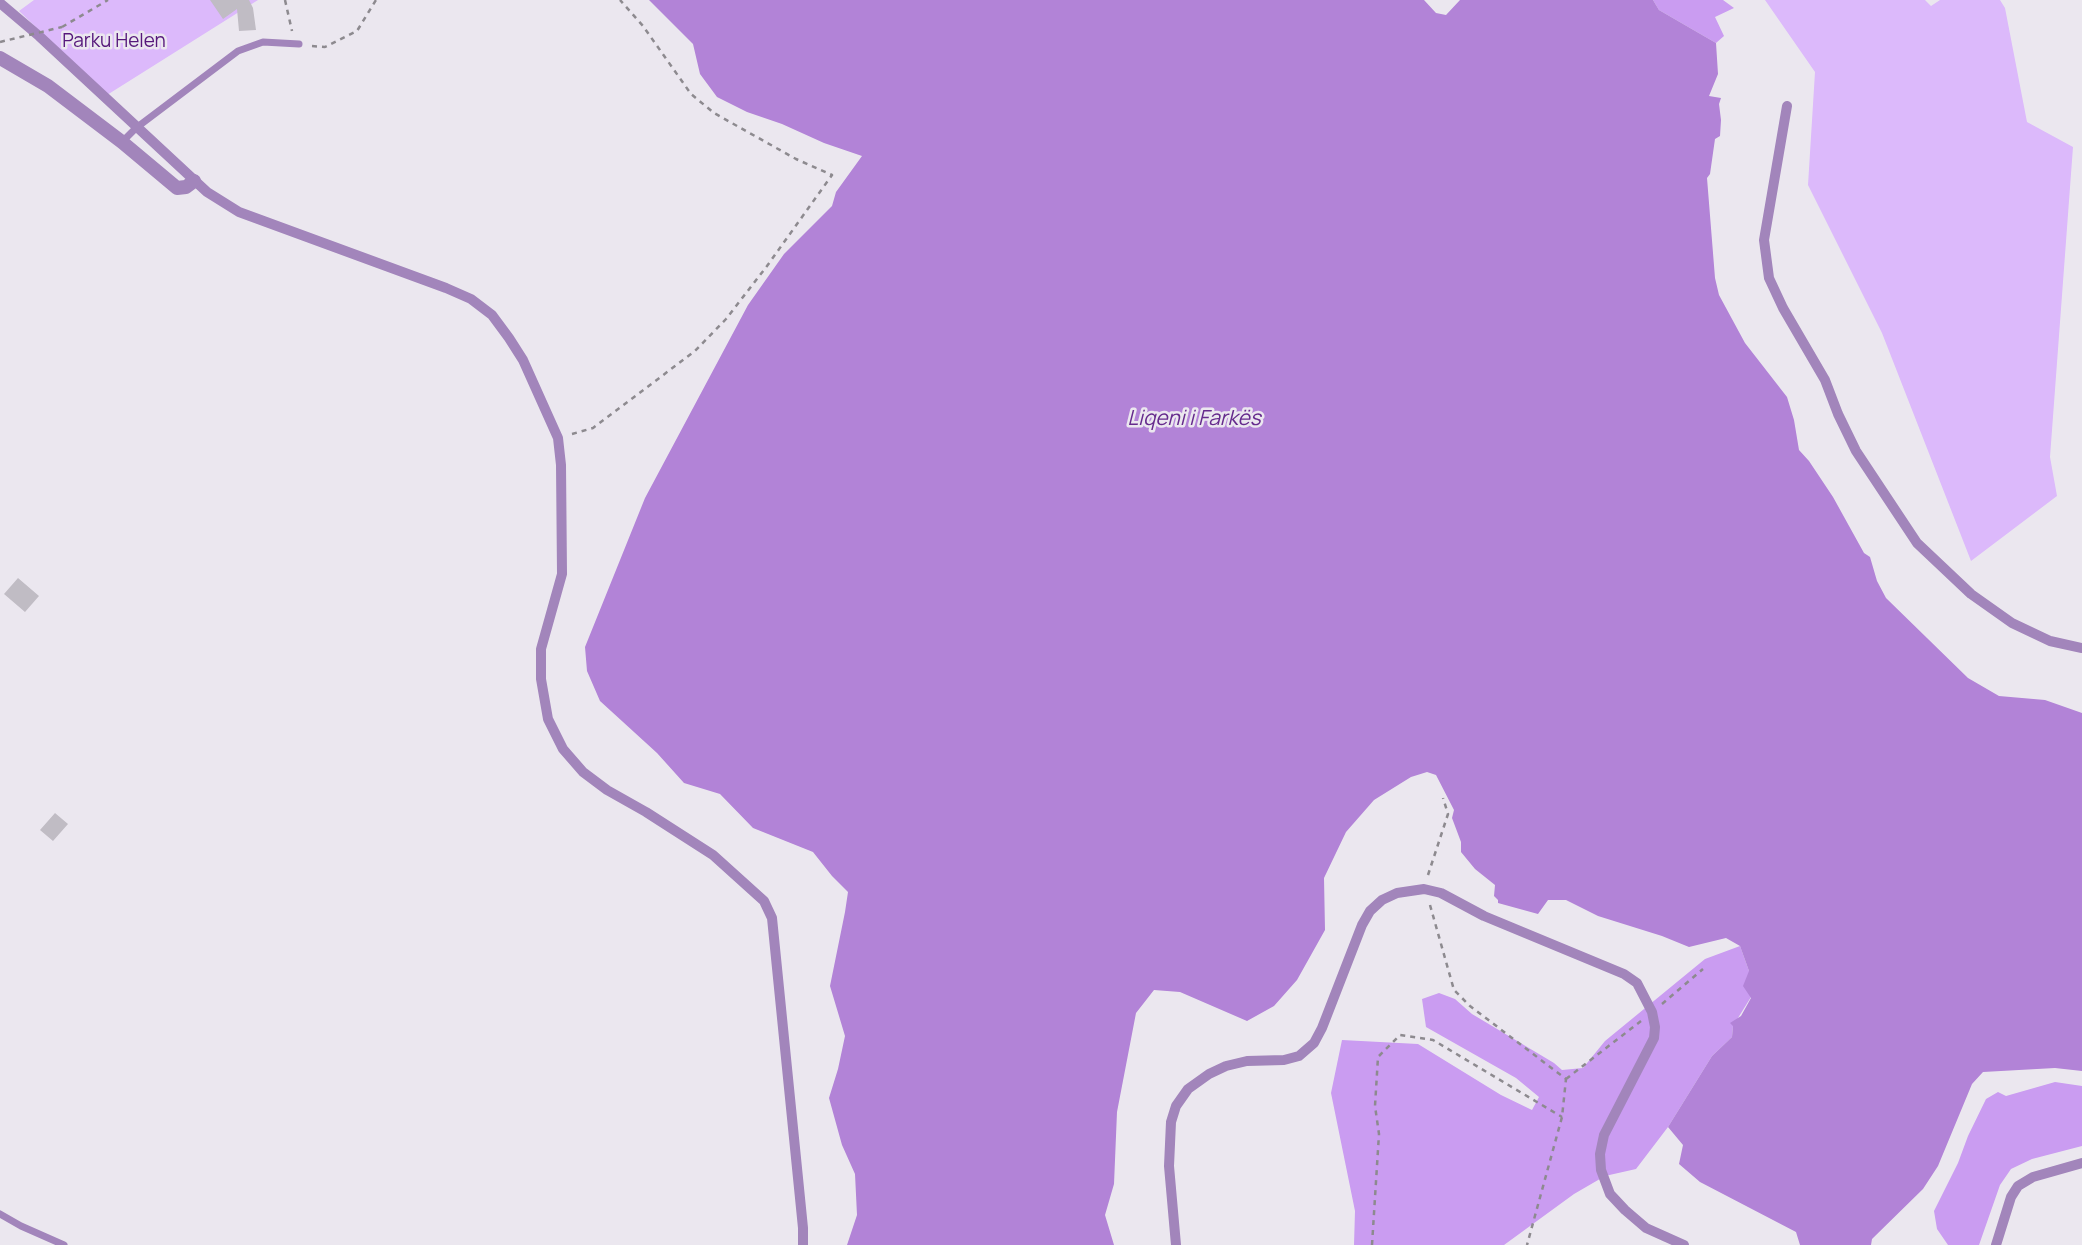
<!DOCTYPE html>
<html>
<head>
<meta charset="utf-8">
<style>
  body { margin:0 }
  canvas { display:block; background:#ebe7ef }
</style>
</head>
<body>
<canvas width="2082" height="1245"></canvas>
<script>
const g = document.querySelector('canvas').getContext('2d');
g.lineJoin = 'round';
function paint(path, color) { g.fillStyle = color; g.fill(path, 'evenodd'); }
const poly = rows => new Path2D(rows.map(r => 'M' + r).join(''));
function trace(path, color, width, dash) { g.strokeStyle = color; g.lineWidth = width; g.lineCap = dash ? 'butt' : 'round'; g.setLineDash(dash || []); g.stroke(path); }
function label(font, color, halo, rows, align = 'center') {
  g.font = font + ' Manrope,sans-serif'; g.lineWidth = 5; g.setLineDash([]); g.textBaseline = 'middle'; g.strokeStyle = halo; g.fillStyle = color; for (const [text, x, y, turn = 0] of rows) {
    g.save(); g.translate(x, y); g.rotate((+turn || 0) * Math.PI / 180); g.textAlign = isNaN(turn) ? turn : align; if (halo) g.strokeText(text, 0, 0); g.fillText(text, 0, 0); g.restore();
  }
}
paint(poly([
  [34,0,258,0,107,95,19,11],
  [1765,0,1925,0,1931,6,1940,0,2000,0,2005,8,2027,122,2073,147,2050,457,2057,496,1971,561,1882,333,1808,185,1815,72]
]), '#dcb9fb');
paint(poly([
  [1653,0,1723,0,1734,8,1715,17,1724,36,1716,43,1659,10],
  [1740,946,1749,971,1751,997,1733,1026,1732,1037,1712,1056,1668,1127,1636,1169,1605,1176,1574,1194,1504,1245,1354,1245,1355,1211,1331,1093,1342,1040,1418,1044,1501,1095,1532,1110,1539,1097,1516,1078,1426,1027,1422,999,1439,993,1455,999,1472,1014,1554,1063,1562,1070,1583,1068,1605,1041,1705,959],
  [2055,1082,2082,1086,2082,1146,2032,1159,2011,1169,2000,1185,1979,1245,1948,1245,1937,1229,1934,1211,1958,1163,1968,1136,1986,1099,1998,1092,2006,1096]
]), '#ca9cf1');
paint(poly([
  [649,0,1424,0,1436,13,1446,15,1460,0,1653,0,1659,10,1716,43,1718,74,1709,96,1721,98,1719,104,1721,120,1720,136,1715,139,1710,174,1707,178,1715,278,1719,295,1745,343,1787,397,1794,420,1799,450,1809,461,1833,497,1864,553,1870,557,1877,581,1886,598,1968,678,1999,696,2045,700,2082,713,2082,1071,2055,1068,1983,1072,1972,1084,1938,1166,1923,1189,1872,1239,1871,1245,1800,1245,1796,1232,1700,1182,1679,1164,1683,1145,1668,1127,1712,1056,1732,1037,1733,1026,1730,1023,1741,1016,1751,998,1743,986,1749,971,1740,946,1726,938,1689,947,1662,936,1598,916,1566,900,1548,900,1538,914,1498,903,1498,900,1494,896,1495,885,1475,869,1461,852,1461,842,1452,818,1454,810,1436,775,1427,772,1411,777,1374,800,1346,832,1324,878,1325,930,1297,980,1274,1006,1247,1021,1180,992,1154,990,1136,1013,1117,1112,1114,1184,1105,1215,1114,1245,847,1245,857,1215,855,1174,842,1145,829,1098,838,1069,845,1036,830,986,845,912,848,892,832,876,813,852,753,828,720,794,684,783,657,753,600,701,587,671,585,647,645,498,748,305,784,254,832,206,836,192,862,156,824,143,782,124,747,112,717,97,700,74,693,44]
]), '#b283d7');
paint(poly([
  [210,0,249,0,253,8,256,30,239,31,237,9,223,19],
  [18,578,39,596,25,612,4,594],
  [55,813,68,824,53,841,40,830]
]), '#c0bcc4');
trace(poly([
  [285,0,292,31],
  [62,27,108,0],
  [312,46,325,47,357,31,376,0],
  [572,434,593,428,695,351,726,319,767,266,832,175,796,159,746,131,714,113,691,94,643,26,620,0],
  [1428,875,1448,814,1443,798],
  [1430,905,1454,990,1470,1006,1566,1079,1562,1117,1527,1245],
  [1662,1004,1703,969],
  [1566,1079,1641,1021],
  [1372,1245,1379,1134,1375,1106,1378,1057,1400,1035,1433,1040,1562,1117]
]), '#8d8a8f', 2.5, [5, 5]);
trace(poly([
  [122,142,136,128,238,51,263,42,299,44],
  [0,1214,21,1226,64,1245]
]), '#a285bb', 7);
trace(poly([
  [0,3,39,36,207,192,239,212,446,288,471,299,492,315,509,338,523,360,558,438,561,465,562,574,541,649,541,679,548,719,563,749,583,772,607,790,646,812,713,855,764,901,772,918,803,1228,803,1245],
  [1787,106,1764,240,1769,278,1783,308,1825,380,1838,414,1856,451,1917,543,1971,594,2012,623,2050,641,2082,648],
  [1176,1245,1169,1166,1171,1122,1176,1106,1188,1089,1209,1074,1226,1066,1247,1061,1284,1060,1299,1056,1314,1043,1322,1028,1362,925,1370,911,1382,900,1397,893,1424,889,1441,893,1484,916,1624,974,1637,983,1652,1012,1655,1027,1654,1038,1604,1135,1600,1154,1601,1170,1610,1194,1625,1210,1646,1228,1684,1245],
  [1996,1245,2011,1197,2018,1186,2033,1177,2082,1163]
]), '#a285bb', 10);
trace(poly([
  [0,58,48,86,122,142,177,188,186,187,194,181]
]), '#a285bb', 14);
trace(poly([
  [0,42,62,27]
]), '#8d8a8f', 2.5, [5, 5]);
label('19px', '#56187b', '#ebe7ef', [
  ["Parku Helen",114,42]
]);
label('italic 21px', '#662b8d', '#ebe7ef', [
  ["Liqeni i Farkës",1194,419]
]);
</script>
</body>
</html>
